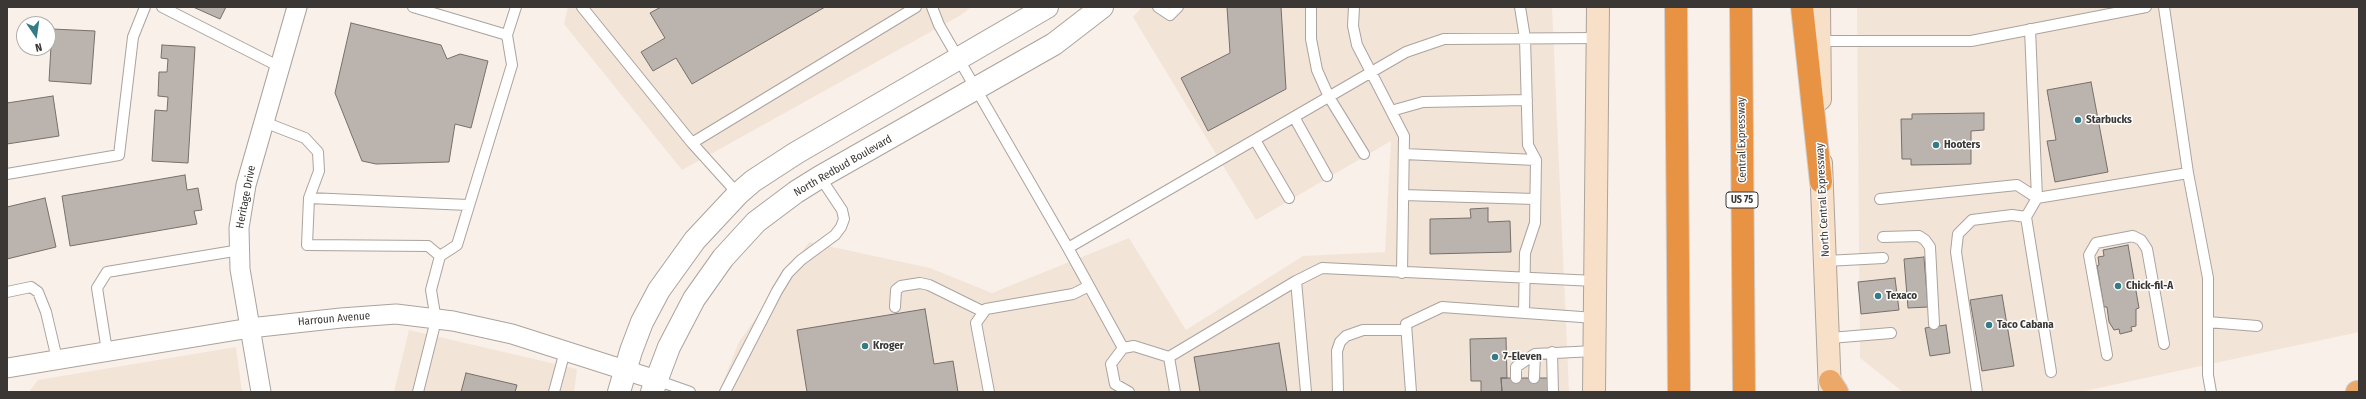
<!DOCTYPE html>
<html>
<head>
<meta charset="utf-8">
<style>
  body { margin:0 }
  #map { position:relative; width:2366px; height:399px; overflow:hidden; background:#f9f0e9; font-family:"Fira Sans Condensed",sans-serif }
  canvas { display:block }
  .frame { position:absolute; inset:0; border:8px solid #3a3734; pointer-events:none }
  .north { position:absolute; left:16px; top:16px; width:40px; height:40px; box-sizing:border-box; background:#fff; border:1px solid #b0afae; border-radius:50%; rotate:167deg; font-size:11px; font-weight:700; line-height:16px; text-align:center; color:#3a3734 }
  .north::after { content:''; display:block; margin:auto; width:14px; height:18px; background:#357b87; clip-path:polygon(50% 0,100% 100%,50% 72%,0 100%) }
</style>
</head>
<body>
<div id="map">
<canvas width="2366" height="399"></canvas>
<div class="frame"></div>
<div class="north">N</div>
</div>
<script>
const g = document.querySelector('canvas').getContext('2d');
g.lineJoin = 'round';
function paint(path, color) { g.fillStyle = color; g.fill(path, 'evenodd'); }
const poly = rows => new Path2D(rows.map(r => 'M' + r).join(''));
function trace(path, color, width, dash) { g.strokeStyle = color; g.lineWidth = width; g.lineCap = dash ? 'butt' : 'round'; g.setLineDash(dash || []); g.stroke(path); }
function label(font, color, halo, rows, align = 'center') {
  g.font = font + ' "Fira Sans Condensed",sans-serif'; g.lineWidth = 3; g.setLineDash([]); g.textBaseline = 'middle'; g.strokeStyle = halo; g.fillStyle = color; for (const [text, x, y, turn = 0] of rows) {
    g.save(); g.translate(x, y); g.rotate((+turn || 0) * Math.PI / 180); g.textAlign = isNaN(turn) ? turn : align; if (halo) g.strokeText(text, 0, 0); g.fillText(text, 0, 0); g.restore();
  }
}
paint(poly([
  [568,7,971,7,961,15,682,170,564,24],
  [1142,7,1552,7,1569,392,719,392,739,342,809,242,930,268,992,293,1129,238,1186,330,1303,256,1385,252,1391,141,1256,220,1133,17],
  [1857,7,2359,7,2359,332,2080,392,1903,392,1860,358],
  [409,330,577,369,574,392,394,392],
  [236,347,242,392,29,392,38,380]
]), '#f3e4d8');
const building = poly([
  [193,7,226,7,220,19,193,7],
  [661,7,825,7,692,84,676,58,653,71,641,52,665,38,650,13,661,7],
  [1227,7,1281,7,1286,89,1208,131,1181,78,1230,53,1227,7],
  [351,23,441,45,447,59,460,54,488,61,471,128,455,124,449,162,376,164,362,161,335,93,351,23],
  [52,29,95,31,91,84,49,81,52,29],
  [162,45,195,47,188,163,152,161,155,110,167,111,168,97,158,96,159,72,167,72,168,59,161,58,162,45],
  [2091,82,2108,172,2055,182,2047,141,2056,140,2047,90,2091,82],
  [53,96,59,136,7,144,7,103,53,96],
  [1984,113,1984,130,1971,131,1971,164,1911,165,1911,159,1902,159,1901,119,1912,119,1912,114,1984,113],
  [185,175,187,190,198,188,202,210,194,211,197,224,70,246,62,196,185,175],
  [45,198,56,247,7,259,7,207,45,198],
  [1488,208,1488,222,1510,221,1511,252,1430,254,1430,219,1471,218,1470,209,1488,208],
  [2128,245,2139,308,2136,309,2136,326,2131,327,2132,331,2120,334,2119,329,2114,330,2109,322,2107,307,2104,307,2097,266,2099,265,2098,257,2104,256,2103,250,2128,245],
  [1924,257,1928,307,1908,308,1904,259,1924,257],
  [1895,278,1899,310,1861,314,1858,282,1895,278],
  [2002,295,2014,366,1982,371,1970,300,2002,295],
  [925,309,934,364,953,361,958,392,807,392,797,330,925,309],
  [1946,325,1950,353,1930,356,1925,328,1946,325],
  [1506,338,1507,378,1501,378,1502,392,1481,392,1481,381,1471,381,1470,339,1506,338],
  [1279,343,1287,392,1200,392,1194,357,1279,343],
  [466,373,517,385,515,392,461,392,466,373],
  [1501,378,1549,378,1549,392,1502,392,1501,378]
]);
paint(building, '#bbb3ad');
trace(building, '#77706a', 1);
const service = poly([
  [162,7,280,67],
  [413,7,507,35],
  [582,7,692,143,916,7],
  [932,7,939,25,1068,248,1406,52,1444,39,1599,38],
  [1158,7,1170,15,1178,7],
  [1311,7,1311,39,1317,70,1329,97,1364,154],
  [1354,7,1353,26,1357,45,1404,136,1402,273],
  [1520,7,1525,38,1528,145,1536,160,1535,223,1525,253,1524,313],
  [2164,7,2188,173,2208,278,2208,375,2211,392],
  [2030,29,2037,198,2188,173],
  [1819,41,1971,41,2146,7],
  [1391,111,1423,102,1527,100],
  [1294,117,1327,176],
  [264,122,305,138,318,152,319,171,309,198,307,245,428,246,440,256],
  [1255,140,1289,198],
  [692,143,738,194],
  [1404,154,1536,160],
  [7,174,119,155,133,37,145,7],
  [1403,195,1535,199],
  [309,198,468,205],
  [1880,199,2017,185,2037,198,2026,217,2051,372],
  [1883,237,1919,236,1925,240,1930,247,1934,324],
  [1826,261,1883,258],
  [1089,286,1123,348],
  [7,292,31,287,38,292,46,312,57,359],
  [895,307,896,290,901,286,920,283,929,285,984,312],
  [2208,322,2257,326],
  [1830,338,1891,333],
  [107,351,97,288,107,272,240,250],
  [1552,352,1553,392],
  [2107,355,2089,255,2096,243,2133,236,2141,240,2147,249,2164,344],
  [1169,357,1296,281],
  [1516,378,1516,367,1535,354],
  [1534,378,1535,354,1594,351],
  [656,380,690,392],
  [418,392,436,320,431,290,440,256,457,245,512,65,507,35,516,7],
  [554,392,565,351],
  [725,392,777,291,788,273,801,260,835,235,841,227,844,219,842,210,820,177],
  [989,392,976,323,986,309,1073,294,1089,286,1068,248],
  [1129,392,1115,384,1111,364,1123,348,1134,346,1169,357,1175,392],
  [1306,392,1296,281,1322,268,1595,281],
  [1338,392,1337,351,1340,342,1346,336,1363,330,1406,330],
  [1411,392,1406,324,1442,307,1595,318],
  [1977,392,1956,252,1958,234,1972,220,2012,215,2026,217]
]);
const minor = poly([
  [7,368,250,328,341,318,396,314,453,321,512,334,656,380],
  [261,392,240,269,239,228,246,185,297,7]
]);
const tertiary = poly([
  [619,392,631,351,642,322,659,290,695,240,738,194,753,181,796,153,1047,7],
  [652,392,669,347,694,299,723,258,756,222,796,192,820,177,1054,44,1102,7]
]);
const secondary = poly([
  [1819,7,1820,99],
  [1821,163,1830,392],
  [1594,392,1598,7]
]);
const trunk = poly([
  [1830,381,1837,392],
  [2357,392,2359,392]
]);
const motorway = poly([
  [1676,7,1679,392],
  [1741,7,1744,392],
  [1802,7,1821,182]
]);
trace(service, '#aba39d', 12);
trace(minor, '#aba39d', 21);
trace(tertiary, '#aba39d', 24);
trace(secondary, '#aba39d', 24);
trace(trunk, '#d0cfce', 24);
trace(motorway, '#d0cfce', 24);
trace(service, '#fff', 10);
trace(minor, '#fff', 19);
trace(tertiary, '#fff', 22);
trace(secondary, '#f8dfc7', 22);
trace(trunk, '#eca868', 22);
trace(motorway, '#e89343', 22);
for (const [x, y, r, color] of [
  [2078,120,4,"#357b87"],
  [1936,145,4,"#357b87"],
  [2118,286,4,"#357b87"],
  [1878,296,4,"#357b87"],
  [1989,325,4,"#357b87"],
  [865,346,4,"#357b87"],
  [1495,357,4,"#357b87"]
]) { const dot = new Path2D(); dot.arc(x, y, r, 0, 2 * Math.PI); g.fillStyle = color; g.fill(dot); trace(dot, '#fff', 1.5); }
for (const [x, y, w] of [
  [1742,200,32]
]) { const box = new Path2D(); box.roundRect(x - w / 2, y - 8, w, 16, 3); g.fillStyle = '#fff'; g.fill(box); trace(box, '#3a3734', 1); }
label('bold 10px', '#3a3734', null, [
  ["US 75",1742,200]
]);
label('bold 11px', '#3a3734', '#fff', [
  ["Starbucks",2086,120],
  ["Hooters",1944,145],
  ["Chick-fil-A",2126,286],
  ["Texaco",1886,296],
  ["Taco Cabana",1997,325],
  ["Kroger",873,346],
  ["7-Eleven",1503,357]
], 'left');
label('11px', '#3a3734', '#fff', [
  ["Central Expressway",1742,140,-91],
  ["North Redbud Boulevard",843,166,-30],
  ["Heritage Drive",246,197,-79],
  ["North Central Expressway",1823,200,-93],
  ["Harroun Avenue",334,319,-5]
]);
</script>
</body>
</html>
